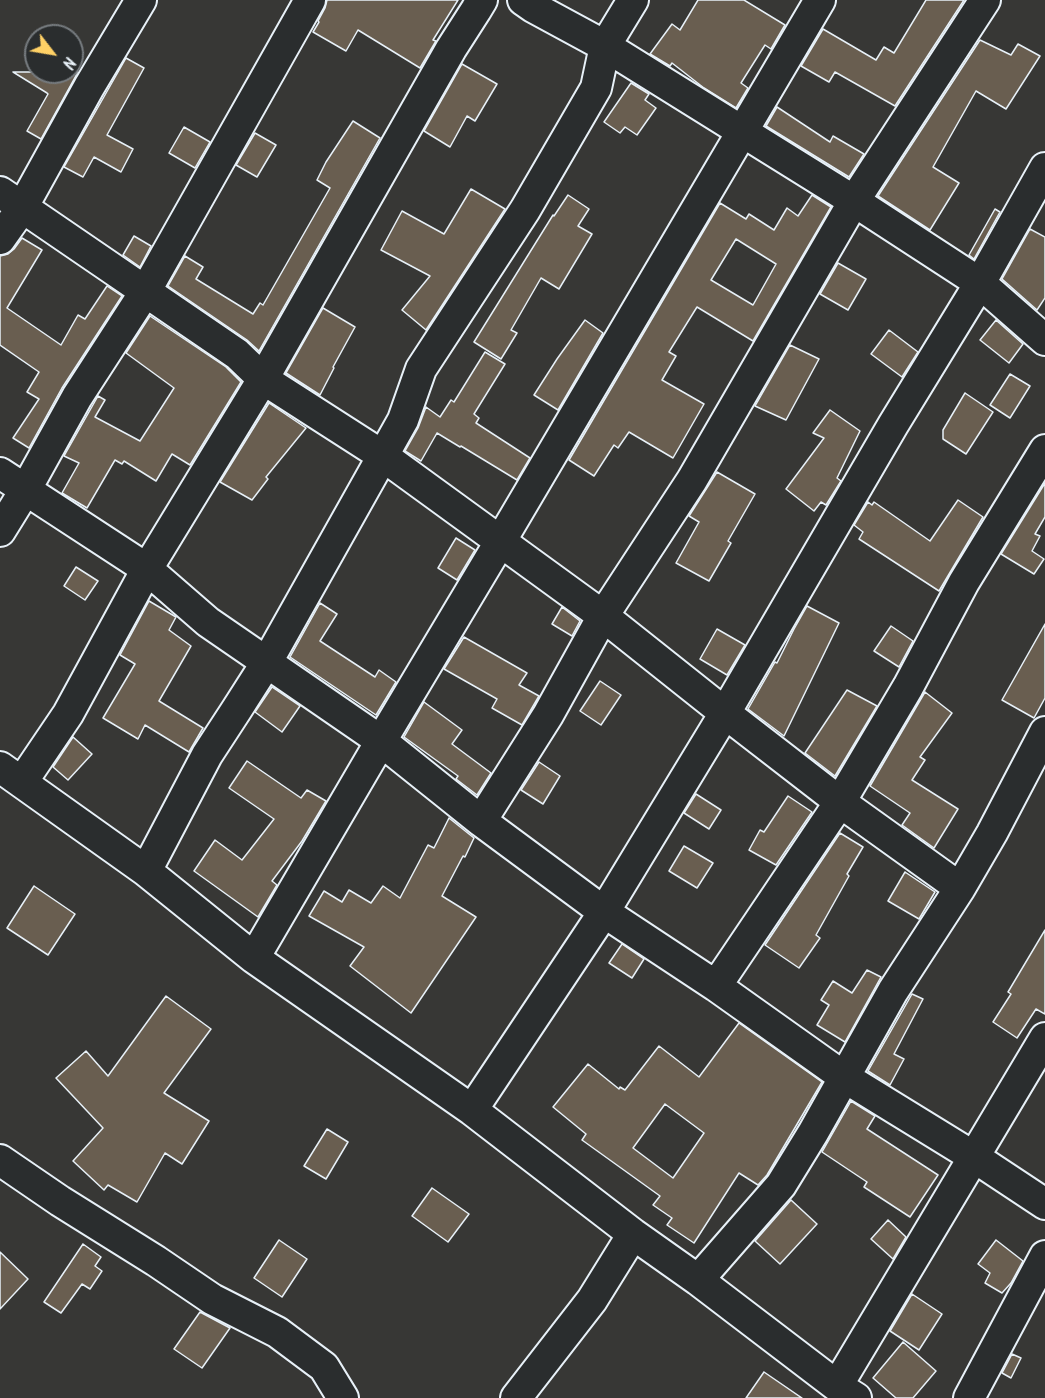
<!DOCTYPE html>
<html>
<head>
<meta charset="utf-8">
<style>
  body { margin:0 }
  #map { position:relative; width:1045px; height:1398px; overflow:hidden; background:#373735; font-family:Kalam,sans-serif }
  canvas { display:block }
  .north { position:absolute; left:24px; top:24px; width:60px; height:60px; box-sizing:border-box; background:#2a2d2e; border:2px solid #767b7f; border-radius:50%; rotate:121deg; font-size:16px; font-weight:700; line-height:24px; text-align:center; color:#e8f1f8 }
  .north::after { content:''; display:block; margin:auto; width:21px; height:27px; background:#ffd166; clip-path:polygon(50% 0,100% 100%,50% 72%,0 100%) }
</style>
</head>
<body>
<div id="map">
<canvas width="1045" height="1398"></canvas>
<div class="north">N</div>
</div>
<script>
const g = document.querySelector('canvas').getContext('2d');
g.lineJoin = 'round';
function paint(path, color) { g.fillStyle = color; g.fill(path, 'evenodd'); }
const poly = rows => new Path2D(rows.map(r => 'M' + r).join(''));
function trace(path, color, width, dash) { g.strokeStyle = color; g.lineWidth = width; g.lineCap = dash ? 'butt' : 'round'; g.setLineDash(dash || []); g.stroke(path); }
const building = poly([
  [327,0,458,0,433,40,436,41,420,68,358,30,346,51,313,32,319,22,318,21,325,8,327,0],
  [698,0,744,0,785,25,771,49,765,45,741,83,748,88,736,108,704,88,672,63,670,66,650,54,672,24,680,30,698,0],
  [926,0,964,0,895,106,835,72,829,82,801,66,823,29,876,60,884,47,894,53,926,0],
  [980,40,1011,55,1018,44,1040,56,1006,109,976,91,933,167,959,183,930,230,878,196,980,40],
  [126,58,144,68,107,135,133,149,121,172,94,157,83,177,64,167,126,58],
  [462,64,497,84,475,121,467,116,450,147,424,131,462,64],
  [13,72,78,72,41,139,27,131,48,94,47,93,13,72],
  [631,83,649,94,645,100,656,108,637,135,625,127,620,133,604,122,631,83],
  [777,107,830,142,833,136,864,154,849,177,766,126,777,107],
  [353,121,380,138,259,351,247,340,168,286,185,256,203,267,196,279,253,314,260,303,263,305,330,188,317,180,326,162,353,121],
  [184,127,210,142,195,168,169,153,184,127],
  [255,133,276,145,257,177,236,165,255,133],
  [471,189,505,209,426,330,402,310,430,276,381,250,402,211,444,234,471,189],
  [568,195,589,209,578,226,592,234,559,289,541,278,511,330,517,333,501,359,474,342,553,215,554,216,568,195],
  [812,195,831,207,753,341,697,307,669,352,676,356,662,380,704,404,673,458,629,432,618,448,614,445,594,476,569,460,720,203,746,219,749,214,774,230,787,208,798,216,812,195],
  [736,239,776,264,753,305,711,280,736,239],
  [995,209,1000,212,974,259,969,255,995,209],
  [1030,229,1045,237,1045,298,1037,310,1002,279,1030,229],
  [134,236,151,246,140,267,123,255,134,236],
  [22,238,42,250,7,308,61,345,78,315,85,319,107,286,122,296,62,388,29,448,13,438,39,399,27,392,39,372,0,345,0,256,8,254,14,249,22,238],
  [838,263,866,279,848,310,820,294,838,263],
  [323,308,355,327,333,367,334,368,320,395,286,373,323,308],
  [150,316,226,367,241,382,190,465,172,454,156,481,124,461,122,464,115,460,87,508,62,493,79,463,64,456,98,396,105,400,95,417,140,441,174,388,126,353,150,316],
  [585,320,603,333,558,410,534,395,557,359,585,320],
  [996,320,1023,344,1009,363,980,340,996,320],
  [889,330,918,352,902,377,871,354,889,330],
  [790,345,819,359,786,420,755,406,790,345],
  [485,352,505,364,474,414,479,418,476,423,530,458,517,480,461,446,460,447,437,433,421,461,405,451,418,428,426,407,440,417,451,400,454,402,485,352],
  [1010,374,1030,386,1010,418,990,405,1010,374],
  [965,393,993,412,966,454,943,439,943,430,965,393],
  [269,403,306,428,266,477,268,479,252,500,220,482,269,403],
  [830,410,860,431,837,478,841,481,826,505,821,502,814,511,786,489,824,438,813,433,830,410],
  [717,472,755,494,728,541,731,543,709,581,676,563,699,522,689,516,717,472],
  [1045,483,1045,517,1035,534,1040,536,1032,551,1044,559,1034,574,1001,554,1045,483],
  [958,500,983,517,939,591,859,539,863,532,854,525,868,502,872,505,874,502,930,541,958,500],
  [456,538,475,550,457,580,438,568,456,538],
  [76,567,98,581,85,600,64,586,76,567],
  [149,601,176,617,169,630,191,646,159,701,203,728,189,752,145,725,138,739,103,718,135,664,120,655,149,601],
  [320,603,337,614,320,641,375,677,379,670,396,682,376,715,290,657,320,603],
  [807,606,839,623,784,736,748,709,775,662,777,663,794,629,807,606],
  [562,607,580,621,572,636,552,624,562,607],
  [1045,624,1045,698,1034,718,1002,700,1045,624],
  [891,626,913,641,899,667,874,651,891,626],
  [717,629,745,645,727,675,700,659,717,629],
  [464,637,527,673,519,685,539,696,522,725,492,708,497,699,444,669,464,637],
  [600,681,621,695,601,725,580,711,600,681],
  [272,687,300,706,282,732,255,712,272,687],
  [847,690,877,706,835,776,805,753,847,690],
  [925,692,952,713,920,757,925,760,912,780,958,809,934,848,902,825,910,813,870,786,925,692],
  [424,702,462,730,452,744,491,773,477,795,456,779,458,776,404,737,424,702],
  [73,737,92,754,68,780,53,767,73,737],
  [247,761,301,798,307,790,326,801,302,841,272,881,277,885,258,917,194,871,215,840,242,860,274,819,229,788,247,761],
  [539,762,560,776,543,804,521,790,539,762],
  [696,794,721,810,709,829,684,813,696,794],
  [788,796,812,812,776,865,749,850,760,830,764,832,788,796],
  [449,818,474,838,465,857,463,856,442,896,476,917,411,1013,350,966,364,947,309,916,324,891,342,902,349,890,371,903,383,886,400,898,428,845,434,848,449,818],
  [840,833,863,847,847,874,849,876,816,935,820,938,799,968,765,945,840,833],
  [684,846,713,863,697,888,669,871,684,846],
  [905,872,935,892,919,919,888,901,905,872],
  [34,886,75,914,48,955,7,928,34,886],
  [1045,930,1045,1014,1036,1009,1017,1038,993,1022,1011,994,1008,992,1045,930],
  [622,944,644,959,632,978,609,963,622,944],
  [867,970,881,977,845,1042,817,1025,829,1005,821,1000,833,981,852,993,867,970],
  [912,994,923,999,894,1054,904,1059,890,1085,868,1071,912,994],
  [166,996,211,1029,164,1093,209,1121,182,1164,165,1153,137,1202,108,1185,104,1190,73,1161,103,1128,56,1078,86,1051,108,1076,166,996],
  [739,1023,822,1082,767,1175,758,1185,739,1173,694,1243,667,1225,672,1218,653,1205,660,1196,582,1140,586,1134,553,1107,588,1064,619,1089,620,1087,625,1090,659,1046,699,1077,739,1023],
  [665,1104,704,1133,673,1178,633,1148,665,1104],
  [851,1101,875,1116,867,1129,938,1175,910,1217,864,1187,867,1182,822,1152,851,1101],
  [327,1129,348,1142,326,1179,304,1166,327,1129],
  [432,1188,469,1214,448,1242,412,1216,432,1188],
  [791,1200,817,1224,780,1264,755,1241,791,1200],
  [888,1220,906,1237,893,1259,871,1239,888,1220],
  [279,1240,307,1259,282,1297,254,1278,279,1240],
  [996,1240,1023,1261,1011,1283,1002,1293,985,1283,990,1273,978,1264,996,1240],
  [83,1244,101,1257,95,1266,102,1271,90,1289,82,1284,61,1313,44,1302,83,1244],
  [0,1252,28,1279,0,1309,0,1252],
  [912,1294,942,1314,919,1350,890,1331,912,1294],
  [200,1312,230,1328,202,1368,174,1349,200,1312],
  [903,1342,936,1371,913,1398,896,1398,873,1378,903,1342],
  [1012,1354,1021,1358,1011,1378,1002,1373,1012,1354],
  [764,1372,802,1398,746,1398,764,1372]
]);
paint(building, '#695e50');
trace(building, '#e8f1f8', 1.5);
const minor = poly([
  [523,0,533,7,605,46,854,201,980,283,1045,340],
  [0,192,237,354,263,379,383,456,603,616,725,713,840,802,960,888],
  [0,239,22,208,89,87,141,0],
  [0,473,147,569,208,622,381,741,481,821,604,912,716,986,844,1077,974,1157,1045,1204],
  [0,531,26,489,77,397,145,292,310,0],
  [0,767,146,871,254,958,472,1110,633,1234,698,1280,837,1386,856,1398],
  [22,782,68,714,147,569,263,379,451,49,476,10,482,0],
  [481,821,548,715,603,616,692,480,854,201,985,0],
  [146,871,207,755,237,709,267,662,403,420,421,369,525,210,596,88,605,46,633,0],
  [254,958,381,741,500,542,820,0],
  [716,986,840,802,908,687,964,582,1045,450],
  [472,1110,604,912,725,713,893,425,980,283,1045,168],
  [0,1160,60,1201,156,1261,212,1299,277,1332,324,1367,343,1398],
  [698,1280,781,1185,813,1133,893,991,960,888,992,833,1045,732],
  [837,1386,1045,1038],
  [516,1398,592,1300,633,1234],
  [969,1398,1045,1256]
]);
trace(minor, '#e8f1f8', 34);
trace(minor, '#2a2d2e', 30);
</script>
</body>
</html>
